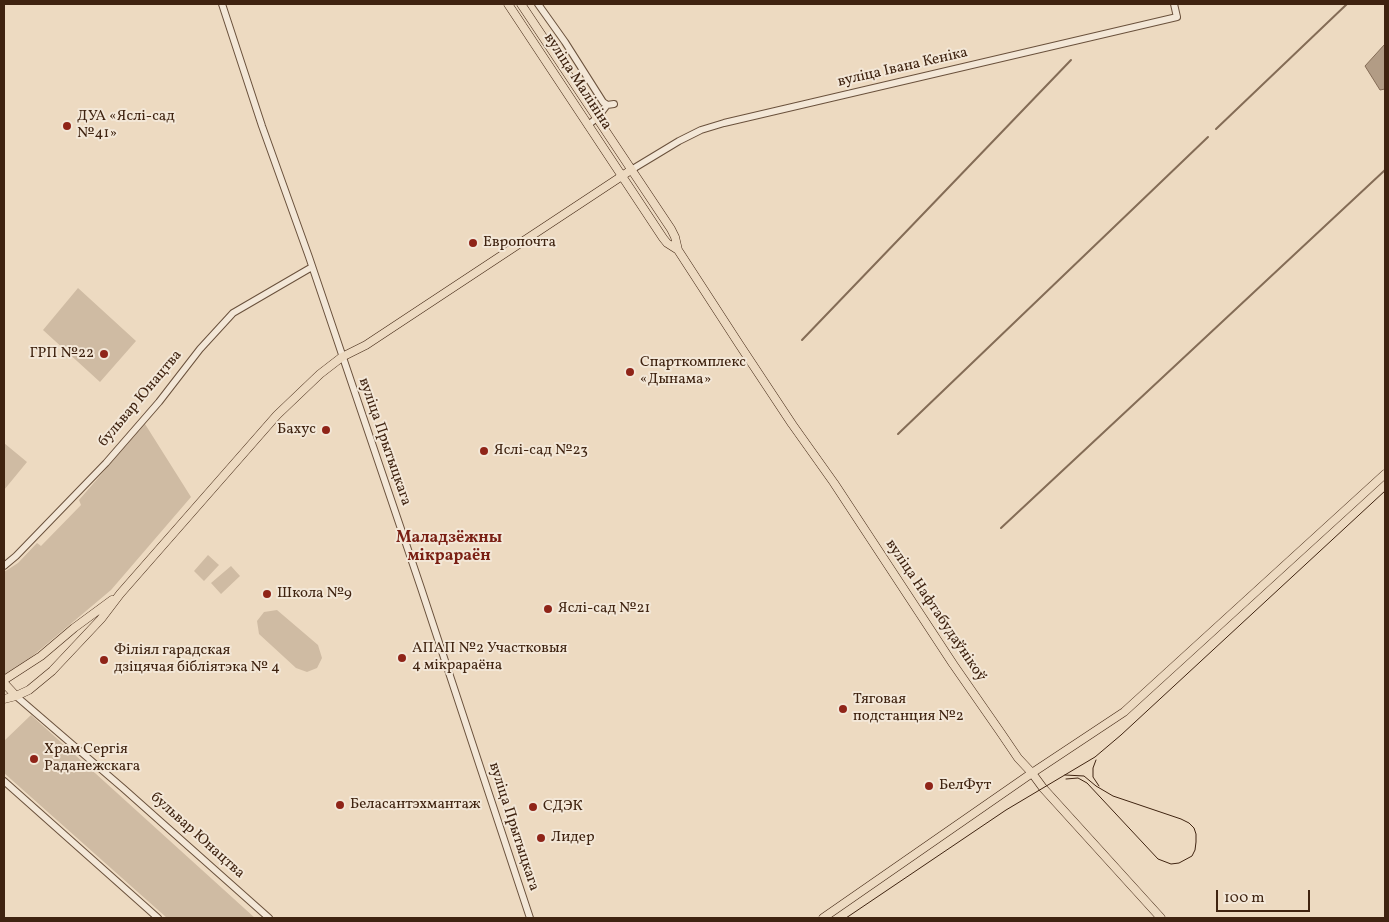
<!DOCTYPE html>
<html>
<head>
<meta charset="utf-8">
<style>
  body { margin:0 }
  #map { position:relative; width:1389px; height:922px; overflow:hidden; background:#eddac1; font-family:Vollkorn,serif }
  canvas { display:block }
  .frame { position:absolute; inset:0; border:5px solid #3f2310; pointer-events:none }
  .scale { position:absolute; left:1216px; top:890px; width:94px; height:22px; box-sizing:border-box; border:2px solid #3f2310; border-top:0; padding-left:6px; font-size:15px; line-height:18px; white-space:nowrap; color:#3f2310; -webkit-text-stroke:4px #f3e7d7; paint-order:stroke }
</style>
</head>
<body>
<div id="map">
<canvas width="1389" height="922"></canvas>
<div class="frame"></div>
<div class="scale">100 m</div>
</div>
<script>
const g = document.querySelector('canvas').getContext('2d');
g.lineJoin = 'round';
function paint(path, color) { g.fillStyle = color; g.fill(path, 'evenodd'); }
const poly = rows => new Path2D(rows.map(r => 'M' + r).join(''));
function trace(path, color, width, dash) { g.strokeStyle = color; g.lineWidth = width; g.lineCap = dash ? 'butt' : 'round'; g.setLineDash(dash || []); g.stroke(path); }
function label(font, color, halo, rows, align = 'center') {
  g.font = font + ' Vollkorn,serif'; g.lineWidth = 4; g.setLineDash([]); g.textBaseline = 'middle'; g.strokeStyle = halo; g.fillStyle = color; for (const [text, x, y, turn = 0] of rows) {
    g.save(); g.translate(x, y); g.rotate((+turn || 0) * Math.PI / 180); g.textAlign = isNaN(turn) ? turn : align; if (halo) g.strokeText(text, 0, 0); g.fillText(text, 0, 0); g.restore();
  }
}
paint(poly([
  [78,288,136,341,100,382,43,330],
  [145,424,191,497,111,590,29,659,4,675,4,572,18,563,37,543,41,546,81,505,79,500],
  [4,443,27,462,4,490],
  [208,555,219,565,204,581,194,571],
  [231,566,240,576,221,594,211,583],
  [277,610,318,645,322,658,317,668,307,672,296,668,259,634,257,621,264,612],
  [31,715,255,918,167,918,4,773,4,741]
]), '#cfbba3');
const water = poly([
  [1385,44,1385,89,1380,90,1365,66,1385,44]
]);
paint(water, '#b29c85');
trace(water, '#846c56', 1);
trace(poly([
  [1216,129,1347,4],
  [802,340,1071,60],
  [898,434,1208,137],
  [1001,528,1385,170]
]), '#846c56', 2);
const minor = poly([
  [222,4,262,126,309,257,421,588,530,918],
  [538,4,565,42,603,102,607,105,614,104],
  [588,125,597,118,607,105],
  [631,170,679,141,701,130,724,123,1177,17,1174,4],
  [4,566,16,556,106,463,159,402,200,349,233,313,312,267],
  [16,696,124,789,269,918],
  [4,781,158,918]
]);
const major = poly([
  [508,4,663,238,667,243,678,250],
  [521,4,671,229,675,237,678,250,739,344,792,424,834,483,953,664,1001,733,1018,758,1032,773,1043,788,1161,918],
  [4,680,41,656,74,628,112,600],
  [4,683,16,696],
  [4,699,16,696,29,690,52,671,101,619,120,594,277,415,320,374,342,357,366,345,631,170],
  [823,918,1032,773,1124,712,1385,474]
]);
trace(minor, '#6a513c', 8);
trace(major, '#3f2310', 9);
trace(minor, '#f3e7d7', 6);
trace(major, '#eddac1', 8);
trace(poly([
  [1096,760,1093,768,1093,777,1099,786],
  [1065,775,1084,776,1096,786,1113,796,1181,819,1189,823,1194,828,1196,834,1196,842,1195,850,1192,856,1179,863,1171,864,1158,859,1087,783,1078,778,1066,779],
  [846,918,1006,810,1095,757,1121,735,1385,491]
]), '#3f2310', 1);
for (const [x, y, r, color] of [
  [67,126,5,"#8f2418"],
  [473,243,5,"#8f2418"],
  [104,354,5,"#8f2418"],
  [630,372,5,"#8f2418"],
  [326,430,5,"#8f2418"],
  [484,451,5,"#8f2418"],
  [267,594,5,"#8f2418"],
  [548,609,5,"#8f2418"],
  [402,658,5,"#8f2418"],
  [104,660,5,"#8f2418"],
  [843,709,5,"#8f2418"],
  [34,759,5,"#8f2418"],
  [929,786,5,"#8f2418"],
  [340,805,5,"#8f2418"],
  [533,807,5,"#8f2418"],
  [541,838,5,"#8f2418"]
]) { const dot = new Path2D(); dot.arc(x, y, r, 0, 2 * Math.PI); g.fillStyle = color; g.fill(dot); trace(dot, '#f3e7d7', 2); }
label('15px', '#3f2310', '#f3e7d7', [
  ["вуліца Івана Кеніка",903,68,-13],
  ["вуліца Малініна",577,82,57],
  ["бульвар Юнацтва",141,399,-50],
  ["вуліца Прытыцкага",384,442,71],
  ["вуліца Нафтабудаўнікоў",935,611,56],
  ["вуліца Прытыцкага",513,827,72],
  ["бульвар Юнацтва",197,836,42]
]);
label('15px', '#3f2310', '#f3e7d7', [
  ["ДУА «Яслі-сад",77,117],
  ["№41»",77,134],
  ["Европочта",483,243],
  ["ГРП №22",94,354,"right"],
  ["Спарткомплекс",640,363],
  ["«Дынама»",640,380],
  ["Бахус",316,430,"right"],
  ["Яслі-сад №23",494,451],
  ["Школа №9",277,594],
  ["Яслі-сад №21",558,609],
  ["АПАП №2 Участковыя",412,649],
  ["4 мікрараёна",412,666],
  ["Філіял гарадская",114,651],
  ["дзіцячая бібліятэка № 4",114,668],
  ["Тяговая",853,700],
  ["подстанция №2",853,717],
  ["Храм Сергія",44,750],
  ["Раданежскага",44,767],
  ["БелФут",939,786],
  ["Беласантэхмантаж",350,805],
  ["СДЭК",543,807],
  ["Лидер",551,838]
], 'left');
label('bold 16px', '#7a1f14', '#f3e7d7', [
  ["Маладзёжны",449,539],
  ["мікрараён",449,557]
]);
</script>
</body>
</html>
